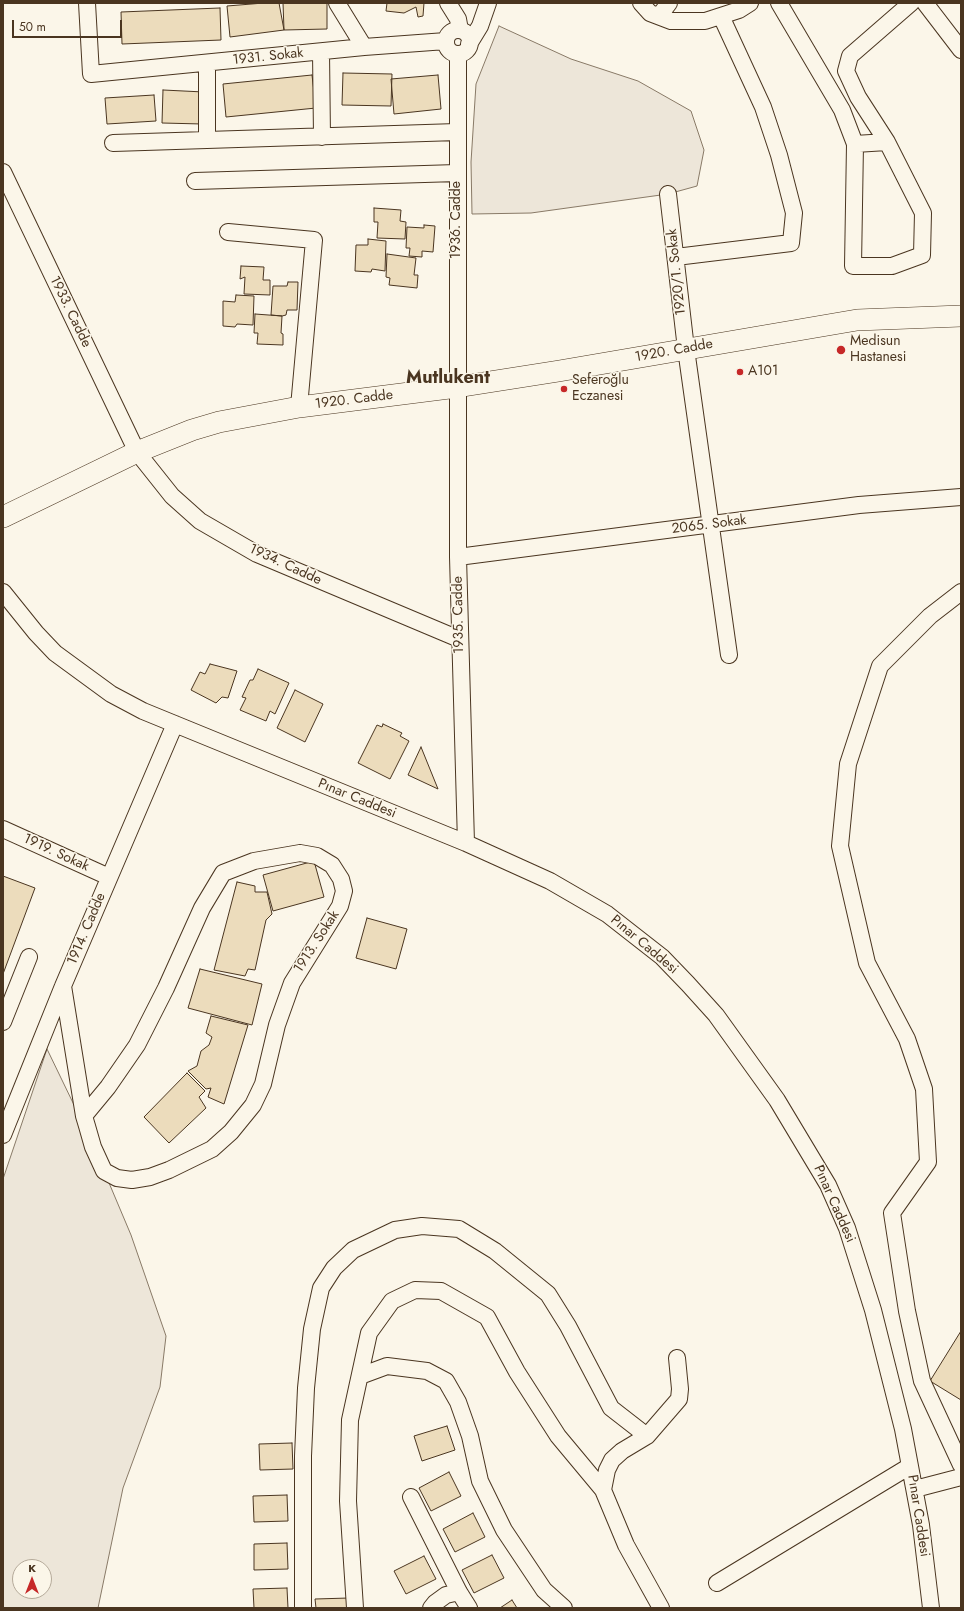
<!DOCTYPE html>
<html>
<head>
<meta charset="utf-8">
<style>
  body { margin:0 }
  #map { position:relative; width:964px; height:1611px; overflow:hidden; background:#fbf6e9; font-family:Jost,sans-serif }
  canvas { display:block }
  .frame { position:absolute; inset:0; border:4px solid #4a3520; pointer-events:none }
  .north { position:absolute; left:12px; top:1559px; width:40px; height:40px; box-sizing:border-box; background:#fbf6e9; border:1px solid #b4a999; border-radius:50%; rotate:0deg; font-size:11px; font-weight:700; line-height:16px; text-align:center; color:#4a3520 }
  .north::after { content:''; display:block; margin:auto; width:14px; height:18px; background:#c62828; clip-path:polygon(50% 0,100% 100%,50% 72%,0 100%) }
  .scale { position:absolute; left:12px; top:20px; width:110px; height:18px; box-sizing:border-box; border:2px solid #4a3520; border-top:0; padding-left:5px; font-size:12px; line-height:14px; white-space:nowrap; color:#4a3520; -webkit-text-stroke:3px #fbf6e9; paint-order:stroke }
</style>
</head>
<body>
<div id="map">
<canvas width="964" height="1611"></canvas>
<div class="frame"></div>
<div class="north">K</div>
<div class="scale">50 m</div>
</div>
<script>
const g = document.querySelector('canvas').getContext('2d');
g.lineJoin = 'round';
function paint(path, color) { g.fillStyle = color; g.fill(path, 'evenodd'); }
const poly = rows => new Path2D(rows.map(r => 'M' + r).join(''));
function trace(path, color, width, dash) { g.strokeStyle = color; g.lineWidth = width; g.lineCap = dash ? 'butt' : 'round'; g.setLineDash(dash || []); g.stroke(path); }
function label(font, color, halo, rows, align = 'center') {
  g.font = font + ' Jost,sans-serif'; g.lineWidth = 3; g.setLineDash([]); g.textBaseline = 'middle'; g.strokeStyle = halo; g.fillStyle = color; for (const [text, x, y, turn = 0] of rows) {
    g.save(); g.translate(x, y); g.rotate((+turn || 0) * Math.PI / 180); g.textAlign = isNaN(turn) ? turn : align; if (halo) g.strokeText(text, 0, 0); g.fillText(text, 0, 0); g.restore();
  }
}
const green = poly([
  [499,26,571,59,638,81,691,111,704,150,697,186,668,194,531,213,472,214,471,162,476,84,499,26],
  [47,1049,89,1136,104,1171,131,1235,166,1336,160,1387,123,1488,98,1608,3,1608,3,1179,47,1049],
  [20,1567,44,1567,44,1591,20,1591,20,1567]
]);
paint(green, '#ede6d9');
trace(green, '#887966', 1);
const building = poly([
  [264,3,279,3,284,30,230,37,227,6,264,3],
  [283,3,327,3,327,29,284,30,283,3],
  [387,3,424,3,423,16,418,17,416,7,404,13,386,11,387,3],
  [220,8,221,40,122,44,121,12,220,8],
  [343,73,392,74,391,106,342,105,343,73],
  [312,75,316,108,226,117,223,84,312,75],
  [438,75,441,109,394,114,391,79,438,75],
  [163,90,204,92,202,124,162,123,163,90],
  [154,95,156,121,107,124,105,98,154,95],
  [374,208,401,210,400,221,406,222,405,239,377,238,378,222,374,222,374,208],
  [424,225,435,226,433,252,422,251,422,257,409,256,410,248,406,248,407,227,424,228,424,225],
  [368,239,386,241,385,271,372,269,371,272,355,271,356,245,368,245,368,239],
  [387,254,416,258,414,275,418,275,417,288,389,285,390,278,386,277,387,254],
  [241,266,264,267,263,280,270,280,270,295,244,294,245,277,240,279,241,266],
  [288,282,298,282,297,310,287,310,286,315,282,316,271,315,273,286,287,286,288,282],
  [236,295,254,296,253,325,237,324,235,327,223,326,223,301,235,302,236,295],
  [255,314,282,316,281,333,283,334,283,345,257,344,258,333,254,333,255,314],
  [210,664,237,671,228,698,222,697,216,703,191,690,200,672,205,674,210,664],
  [258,669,289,683,275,714,270,711,266,721,240,710,246,698,242,697,250,680,253,680,258,669],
  [295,690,323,704,305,742,277,728,295,690],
  [383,724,402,733,400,736,409,741,390,779,358,763,377,725,382,727,383,724],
  [421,747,438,789,408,775,421,747],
  [314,861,324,897,273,911,263,875,314,861],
  [3,876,35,888,3,974,3,876],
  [237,882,255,886,255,892,267,892,272,914,266,920,255,970,248,969,245,976,214,970,237,882],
  [367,918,407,929,396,969,356,958,367,918],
  [200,969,262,984,252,1025,188,1008,200,969],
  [211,1016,248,1025,224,1104,208,1097,211,1088,206,1089,188,1071,197,1066,201,1051,209,1045,212,1037,206,1033,211,1016],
  [187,1073,205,1091,199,1097,206,1108,169,1143,144,1117,187,1073],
  [961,1331,961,1400,930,1381,961,1331],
  [447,1426,455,1450,422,1461,414,1436,447,1426],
  [292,1443,293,1469,260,1470,259,1444,292,1443],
  [449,1472,461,1496,431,1511,419,1488,449,1472],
  [287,1495,288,1521,254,1522,253,1496,287,1495],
  [473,1513,485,1537,455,1552,443,1529,473,1513],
  [287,1543,288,1569,254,1570,254,1544,287,1543],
  [492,1555,504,1578,474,1593,462,1570,492,1555],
  [424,1556,436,1579,406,1594,394,1571,424,1556],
  [287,1588,288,1608,254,1608,253,1589,287,1588],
  [349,1598,349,1608,316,1608,315,1599,349,1598],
  [512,1600,517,1608,500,1608,512,1600]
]);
paint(building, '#ecdcbc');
trace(building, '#4a3520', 1);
const minor = poly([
  [87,3,91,74,364,47,446,41],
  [337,3,364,47],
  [448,3,458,19,460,30],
  [641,3,650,13,671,21,705,21,739,10,750,3],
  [779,3,842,110,855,144,853,266,892,266,922,255,923,213,887,142],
  [925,3,961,50],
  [659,16,669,3],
  '446 42a12 12 0 1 1 24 0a12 12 0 1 1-24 0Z',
  [469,44,480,26,488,3],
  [321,52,322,137],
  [458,54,458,557,466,843],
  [207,140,207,63],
  [113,143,457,132],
  [855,144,887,142,858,97,846,71,850,56,911,3],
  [3,172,137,452,172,496,200,521,257,554,459,639],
  [195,181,457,173],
  [668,194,686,349,729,655],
  [228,232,314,240,299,407],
  [676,257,791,243,794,213,779,155,763,107,721,16],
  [458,557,859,505,961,497],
  [3,592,36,633,55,653,111,694,143,711,466,843,550,881,607,914,662,957,688,984,716,1015,777,1100,828,1185,847,1228,873,1310,903,1429,921,1525,931,1608],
  [961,592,930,616,880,666,848,764,840,846,867,963,907,1039,924,1089,928,1162,892,1213,907,1311,922,1381,961,1465],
  [3,829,109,877],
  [63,986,84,1116,87,1126,93,1147,104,1171,117,1178,132,1180,150,1177,169,1170,212,1149,231,1132,253,1105,263,1084,277,1025,292,983,340,906,344,891,341,879,332,865,317,856,300,853,254,861,223,873,202,908,166,988,137,1045,108,1087,84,1116],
  [3,1022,29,957],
  [3,1135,63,986,175,724],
  [360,1376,387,1366,427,1371,446,1381,458,1402,470,1436,480,1481,504,1530,544,1590,564,1608],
  [915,1489,961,1477],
  [411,1497,459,1592,469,1608],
  [717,1583,910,1466],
  [303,1608,303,1456,306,1388,312,1329,321,1288,334,1268,353,1250,395,1230,422,1226,459,1229,495,1251,548,1294,568,1326,611,1408,647,1436],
  [355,1608,348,1501,350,1420,369,1333,392,1301,415,1290,441,1291,487,1317,517,1372,558,1436,603,1490],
  [431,1608,435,1603,446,1595,459,1592],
  [661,1608,626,1545,603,1490,607,1470,612,1460,622,1451,647,1436,679,1399,680,1389,677,1358]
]);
const major = poly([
  [3,517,137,452,192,430,219,422,299,407,457,387,559,371,857,320,961,316]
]);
trace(minor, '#4a3520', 18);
trace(major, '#4a3520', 22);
trace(minor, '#fbf6e9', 16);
trace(major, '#fbf6e9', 21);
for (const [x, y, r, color] of [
  [841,350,5,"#c62828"],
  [740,372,4,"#c62828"],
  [564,389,4,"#c62828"]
]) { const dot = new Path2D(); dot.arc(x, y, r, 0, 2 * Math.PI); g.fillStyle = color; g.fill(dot); trace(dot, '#fbf6e9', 1.5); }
label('14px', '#4a3520', '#fbf6e9', [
  ["1931. Sokak",268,57,-6],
  ["1936. Cadde",457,220,-90],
  ["1920/1. Sokak",677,272,-96],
  ["1933. Cadde",70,312,64],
  ["1920. Cadde",674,351,-10],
  ["1920. Cadde",354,400,-7],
  ["2065. Sokak",709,525,-7],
  ["1934. Cadde",285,565,25],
  ["1935. Cadde",459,615,-91],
  ["Pınar Caddesi",357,799,22],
  ["1919. Sokak",56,853,25],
  ["1914. Cadde",87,929,-67],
  ["1913. Sokak",317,942,-57],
  ["Pınar Caddesi",644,945,40],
  ["Pınar Caddesi",834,1204,66],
  ["Pınar Caddesi",918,1516,81]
]);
label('14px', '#4a3520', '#fbf6e9', [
  ["Medisun",850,342],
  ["Hastanesi",850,358],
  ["A101",748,372],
  ["Seferoğlu",572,381],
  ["Eczanesi",572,397]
], 'left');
label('bold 18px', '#4a3520', '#fbf6e9', [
  ["Mutlukent",448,379]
]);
</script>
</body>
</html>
